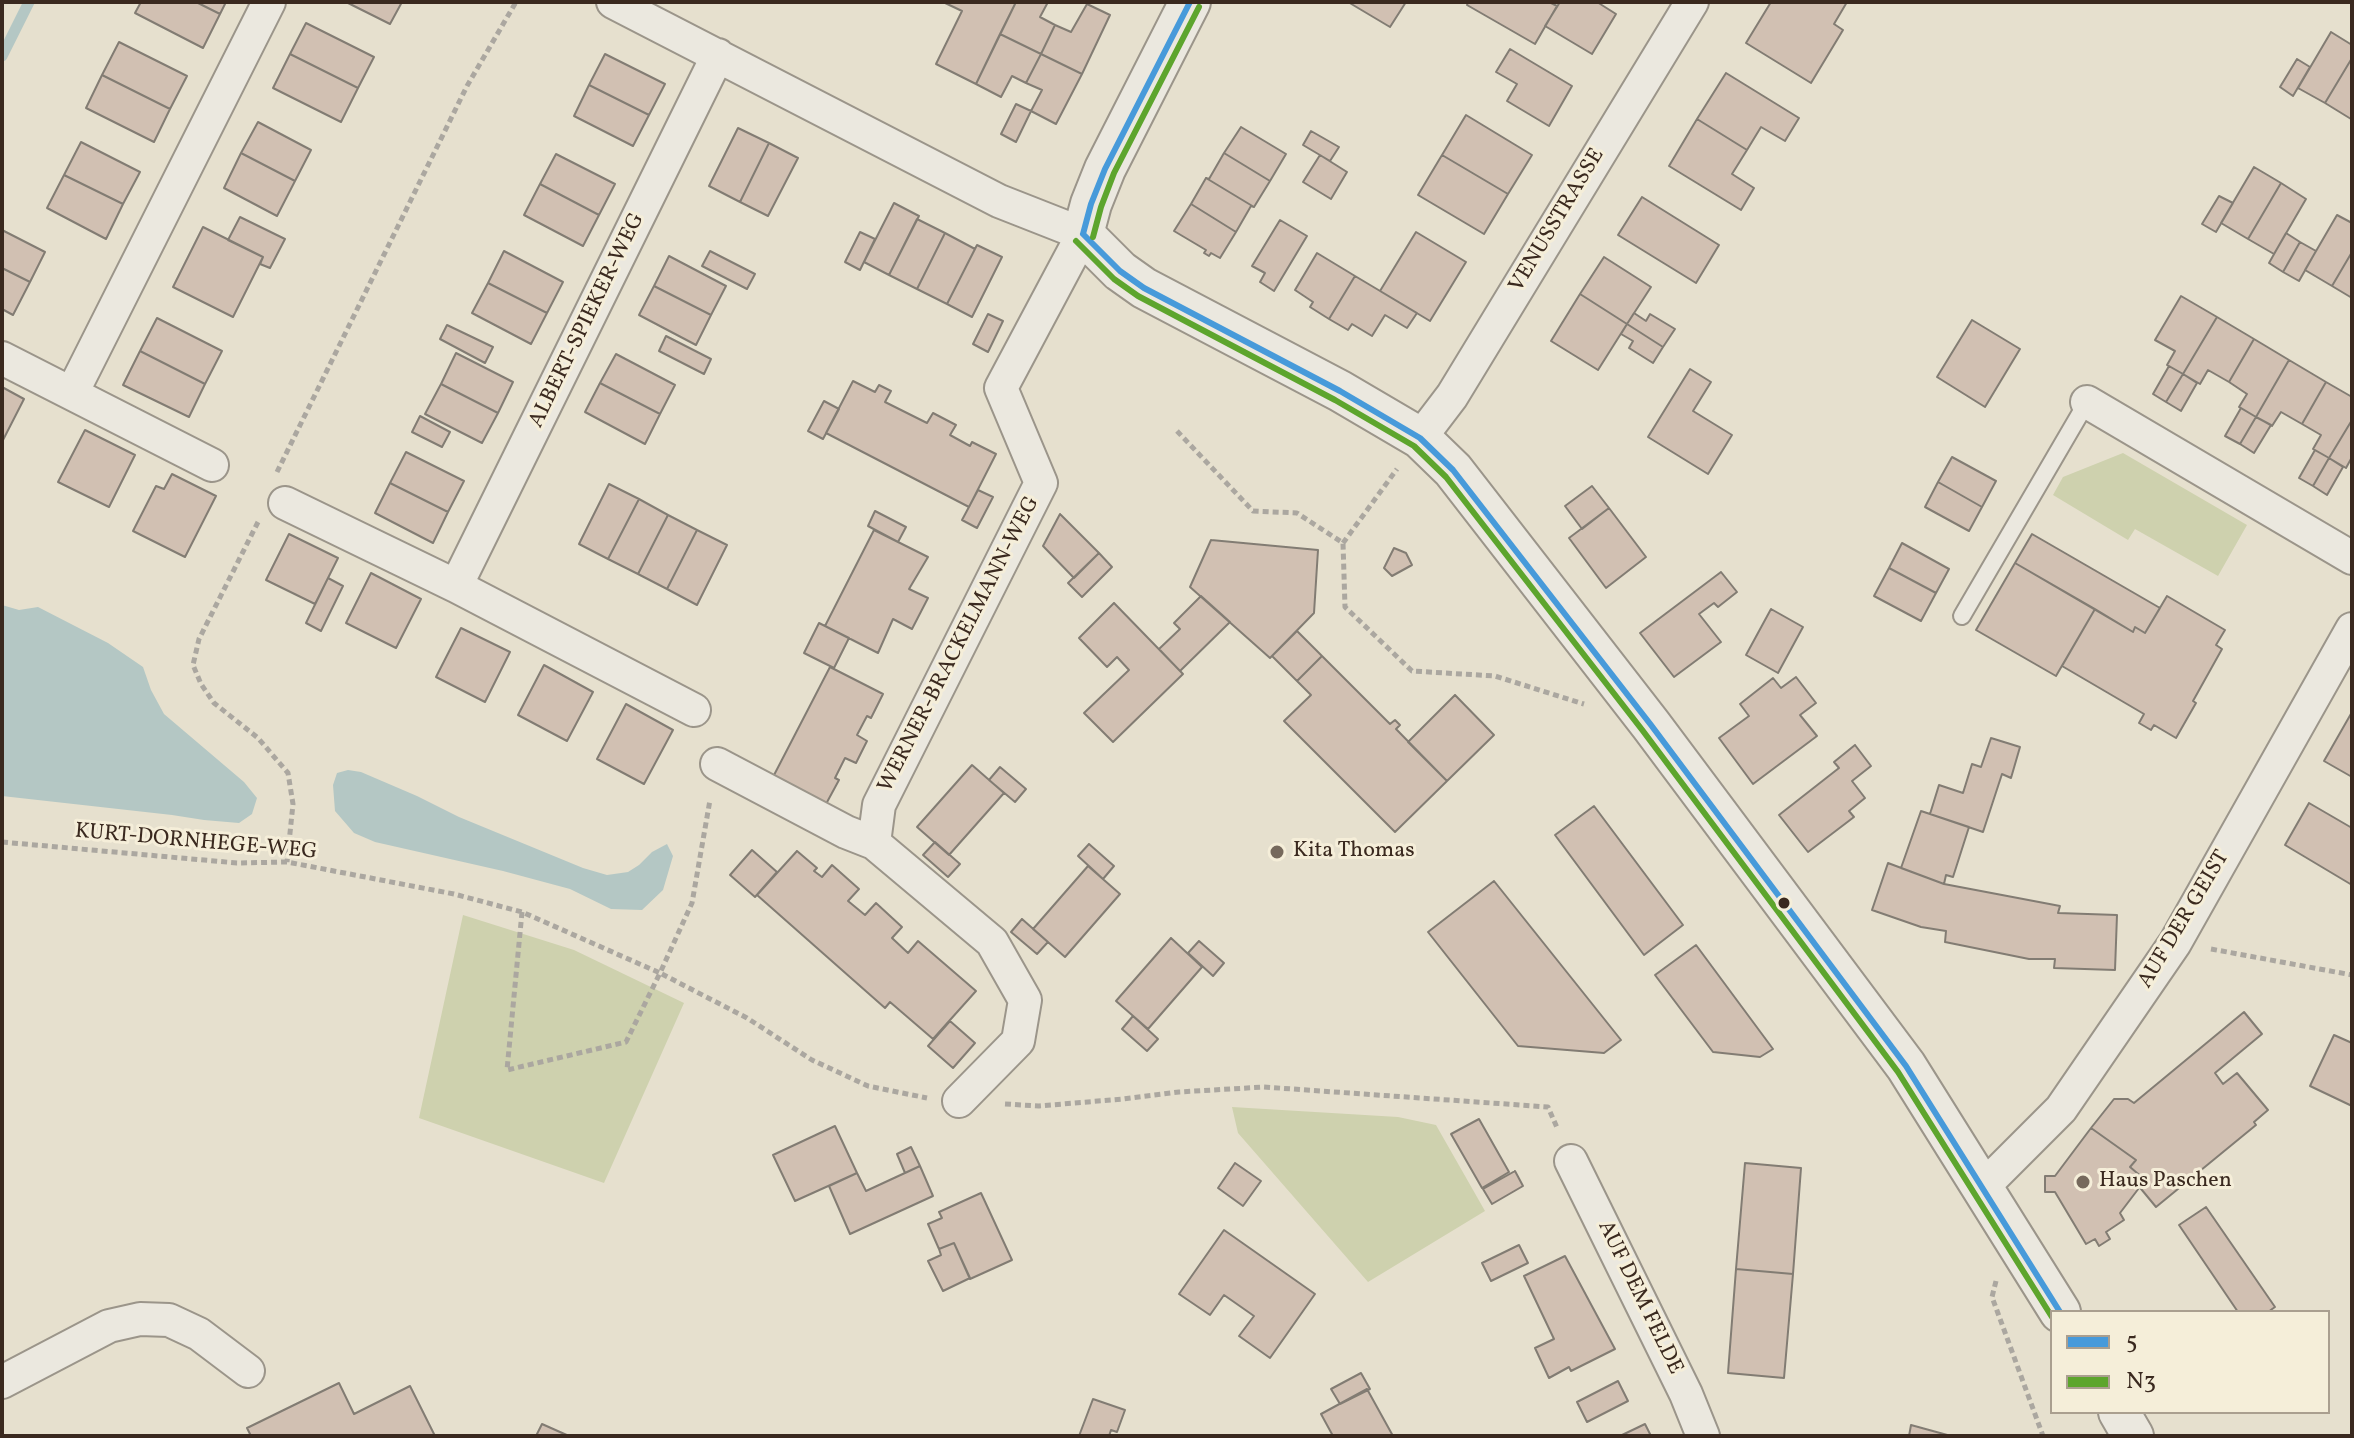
<!DOCTYPE html>
<html>
<head>
<meta charset="utf-8">
<style>
  body { margin:0 }
  #map { position:relative; width:2354px; height:1438px; overflow:hidden; background:#e6e0ce; font-family:Vollkorn,serif }
  canvas { display:block }
  .frame { position:absolute; inset:0; border:4px solid #3a291f; pointer-events:none }
  .legend { position:absolute; left:2050px; top:1310px; width:280px; height:104px; box-sizing:border-box; background:#f5eed9; border:2px solid #aa9f8f; margin:0; padding:10px 14px; list-style:none; font-size:24px; color:#3a291f }
  .legend li { display:flex; align-items:center; gap:16px; height:40px }
  .legend b { width:40px; border:2px solid #aa9f8f }
</style>
</head>
<body>
<div id="map">
<canvas width="2354" height="1438"></canvas>
<div class="frame"></div>
<ul class="legend">
<li><b style="height:10px;background:#479ada"></b>5</li>
<li><b style="height:10px;background:#5da52d"></b>N3</li>
</ul>
</div>
<script>
const g = document.querySelector('canvas').getContext('2d');
g.lineJoin = 'round';
function paint(path, color) { g.fillStyle = color; g.fill(path, 'evenodd'); }
const poly = rows => new Path2D(rows.map(r => 'M' + r).join(''));
function trace(path, color, width, dash) { g.strokeStyle = color; g.lineWidth = width; g.lineCap = dash ? 'butt' : 'round'; g.setLineDash(dash || []); g.stroke(path); }
function label(font, color, halo, rows, align = 'center') {
  g.font = font + ' Vollkorn,serif'; g.lineWidth = 6; g.setLineDash([]); g.textBaseline = 'middle'; g.strokeStyle = halo; g.fillStyle = color; for (const [text, x, y, turn = 0] of rows) {
    g.save(); g.translate(x, y); g.rotate((+turn || 0) * Math.PI / 180); g.textAlign = isNaN(turn) ? turn : align; if (halo) g.strokeText(text, 0, 0); g.fillText(text, 0, 0); g.restore();
  }
}
paint(poly([
  [2123,453,2247,525,2218,576,2135,529,2128,540,2053,495,2063,477],
  [463,915,574,950,684,1003,604,1183,419,1118],
  [1232,1107,1398,1117,1436,1125,1485,1211,1368,1282,1238,1133]
]), '#ced1ae');
paint(poly([
  [2,605,19,610,38,607,108,643,143,667,151,690,164,714,244,782,257,798,252,814,239,823,204,820,172,815,2,796],
  [348,770,361,772,417,796,459,817,583,868,607,875,628,872,639,865,652,852,667,844,673,856,663,890,642,910,611,909,570,889,503,871,375,842,354,833,335,811,333,785,337,773]
]), '#b4c7c4');
trace(poly([
  [2,56,29,2]
]), '#b4c7c4', 11);
const building = poly([
  [141,2,196,2,220,14,203,48,135,13,141,2],
  [196,2,226,2,220,14,196,2],
  [346,2,402,2,390,24,346,2],
  [943,2,1016,2,976,84,936,64,962,11,943,2],
  [1016,2,1048,2,1040,17,1055,25,1041,54,1000,34,1016,2],
  [1348,2,1406,2,1390,27,1348,2],
  [1468,2,1549,2,1557,6,1535,44,1467,5,1468,2],
  [1560,2,1597,2,1616,14,1592,54,1545,26,1560,2],
  [1771,2,1847,2,1834,24,1843,30,1811,83,1746,43,1771,2],
  [1087,4,1110,15,1082,74,1041,54,1055,25,1071,32,1087,4],
  [306,23,374,57,358,88,290,54,306,23],
  [2331,32,2352,45,2352,58,2325,103,2298,88,2331,32],
  [1000,34,1041,54,1026,83,1012,76,1001,97,976,84,1000,34],
  [119,42,187,76,170,109,102,75,119,42],
  [1510,49,1572,86,1549,126,1507,101,1517,84,1496,72,1510,49],
  [290,54,358,88,341,122,273,88,290,54],
  [605,54,665,84,649,115,589,85,605,54],
  [1041,54,1082,74,1056,124,1031,111,1042,90,1026,83,1041,54],
  [2352,58,2352,117,2351,119,2325,103,2352,58],
  [2297,59,2310,67,2293,96,2280,87,2297,59],
  [1726,73,1799,118,1785,141,1761,127,1747,150,1697,119,1726,73],
  [102,75,170,109,154,142,86,108,102,75],
  [589,85,649,115,633,146,574,116,589,85],
  [1016,104,1031,111,1016,142,1001,134,1016,104],
  [1466,115,1532,155,1508,194,1442,155,1466,115],
  [1697,119,1747,150,1732,174,1754,188,1741,210,1669,166,1697,119],
  [258,122,311,150,295,181,241,153,258,122],
  [1241,127,1286,154,1270,181,1224,153,1241,127],
  [738,128,769,143,740,202,709,186,738,128],
  [1311,131,1339,147,1330,161,1303,145,1311,131],
  [81,142,140,172,123,204,64,175,81,142],
  [769,143,798,158,768,216,740,202,769,143],
  [241,153,295,181,277,216,224,188,241,153],
  [1224,153,1270,181,1254,207,1206,178,1209,179,1224,153],
  [556,154,615,184,599,215,540,184,556,154],
  [1320,155,1347,172,1331,199,1303,182,1320,155],
  [1442,155,1508,194,1484,234,1418,195,1442,155],
  [2254,167,2281,183,2248,239,2221,223,2254,167],
  [64,175,123,204,106,239,47,208,64,175],
  [1206,178,1254,207,1251,206,1236,232,1191,204,1206,178],
  [2281,183,2306,199,2274,254,2248,239,2281,183],
  [540,184,599,215,583,246,524,215,540,184],
  [2219,196,2233,203,2216,232,2202,224,2219,196],
  [1642,197,1719,245,1696,283,1618,235,1642,197],
  [894,203,919,216,889,275,864,262,894,203],
  [1191,204,1236,232,1220,258,1211,253,1209,256,1204,253,1206,250,1174,231,1191,204],
  [2337,215,2352,223,2352,252,2332,286,2305,270,2337,215],
  [240,217,285,239,270,268,260,264,263,257,228,240,240,217],
  [917,219,945,233,917,289,889,275,917,219],
  [1280,220,1307,236,1274,291,1260,282,1265,273,1252,266,1280,220],
  [203,227,263,257,233,317,173,287,203,227],
  [2,230,45,252,30,282,2,268,2,230],
  [860,232,875,239,860,270,845,262,860,232],
  [1416,232,1466,262,1430,321,1380,291,1416,232],
  [945,233,975,249,947,304,917,289,945,233],
  [2286,233,2300,242,2283,272,2269,263,2286,233],
  [2300,242,2316,251,2299,281,2283,272,2300,242],
  [977,245,1002,257,972,317,947,304,977,245],
  [504,251,563,282,547,313,488,283,504,251],
  [710,251,755,274,747,289,702,266,710,251],
  [2352,252,2352,298,2332,286,2352,252],
  [1317,253,1355,276,1329,319,1310,307,1313,302,1295,290,1317,253],
  [669,256,726,286,711,315,654,286,669,256],
  [1604,257,1651,287,1627,324,1580,294,1604,257],
  [2,268,30,282,13,315,2,309,2,268],
  [1355,276,1417,313,1407,328,1385,315,1372,336,1352,324,1348,330,1329,319,1355,276],
  [488,283,547,313,531,344,472,313,488,283],
  [654,286,711,315,696,345,639,315,654,286],
  [1580,294,1627,324,1598,370,1551,341,1580,294],
  [2181,296,2217,317,2183,374,2167,365,2175,351,2155,340,2181,296],
  [1634,313,1646,321,1650,314,1675,329,1663,347,1627,324,1634,313],
  [988,314,1003,321,988,352,973,344,988,314],
  [2217,317,2254,339,2229,382,2208,370,2200,384,2183,374,2217,317],
  [157,318,222,351,205,384,140,351,157,318],
  [1972,320,2020,349,1985,407,1937,377,1972,320],
  [1627,324,1663,347,1653,363,1629,348,1633,341,1621,334,1627,324],
  [447,325,493,347,485,363,440,339,447,325],
  [666,336,711,359,704,374,659,351,666,336],
  [2254,339,2289,360,2256,417,2239,407,2247,394,2229,382,2254,339],
  [140,351,205,384,189,417,123,385,140,351],
  [456,353,513,382,498,413,441,384,456,353],
  [616,354,675,385,660,414,600,383,616,354],
  [2289,360,2326,382,2302,424,2281,412,2272,426,2256,417,2289,360],
  [2169,366,2183,374,2166,402,2153,394,2169,366],
  [1690,369,1711,382,1693,411,1732,435,1708,474,1648,437,1690,369],
  [2183,374,2197,383,2181,411,2166,402,2183,374],
  [853,381,875,392,879,385,891,391,885,402,927,423,933,413,956,425,950,435,970,446,972,442,996,454,969,507,826,433,853,381],
  [2326,382,2352,397,2352,420,2329,458,2313,449,2321,435,2302,424,2326,382],
  [600,383,660,414,645,444,585,412,600,383],
  [441,384,498,413,482,443,425,414,441,384],
  [2,387,24,399,2,442,2,387],
  [824,401,839,409,823,439,808,431,824,401],
  [2241,408,2256,417,2240,444,2225,436,2241,408],
  [420,416,450,432,442,447,412,432,420,416],
  [2256,417,2271,425,2254,453,2240,444,2256,417],
  [2352,420,2352,457,2346,468,2329,458,2352,420],
  [85,430,135,455,109,507,58,482,85,430],
  [2315,450,2329,458,2313,486,2299,478,2315,450],
  [406,452,464,481,448,512,390,483,406,452],
  [1952,457,1996,481,1982,507,1938,482,1952,457],
  [2329,458,2343,467,2327,495,2313,486,2329,458],
  [172,474,216,496,185,557,133,531,156,486,164,489,172,474],
  [1938,482,1982,507,1969,531,1925,507,1938,482],
  [390,483,448,512,433,543,375,513,390,483],
  [609,484,639,499,608,559,579,544,609,484],
  [1592,486,1609,508,1582,529,1565,506,1592,486],
  [978,490,993,497,977,528,962,520,978,490],
  [639,499,668,515,638,574,608,559,639,499],
  [1609,508,1646,557,1606,588,1569,538,1609,508],
  [875,511,906,527,898,542,868,526,875,511],
  [1060,514,1099,553,1074,578,1043,546,1060,514],
  [668,515,697,530,667,589,638,574,668,515],
  [697,530,727,545,697,605,667,589,697,530],
  [874,530,928,557,909,589,928,598,912,629,893,619,878,653,825,626,874,530],
  [289,534,338,558,315,604,266,580,289,534],
  [2032,534,2160,608,2145,633,2135,627,2133,632,2015,563,2032,534],
  [1211,540,1318,550,1314,613,1270,658,1190,587,1211,540],
  [1902,543,1949,569,1936,593,1889,568,1902,543],
  [1394,548,1406,553,1412,565,1392,576,1384,568,1394,548],
  [1099,553,1112,567,1082,597,1068,583,1099,553],
  [2015,563,2095,609,2056,676,1976,630,2015,563],
  [1889,568,1936,593,1921,621,1874,596,1889,568],
  [1721,572,1737,592,1718,607,1714,603,1699,614,1721,642,1674,677,1640,633,1721,572],
  [371,573,421,599,396,648,346,623,371,573],
  [328,578,343,586,321,631,306,623,328,578],
  [1201,596,1230,622,1180,671,1159,649,1180,629,1174,623,1201,596],
  [2167,596,2225,630,2216,645,2222,649,2193,701,2196,703,2176,738,2154,725,2151,730,2139,723,2144,714,2062,666,2095,609,2133,632,2135,627,2145,633,2167,596],
  [1114,603,1183,674,1113,742,1084,713,1129,670,1117,657,1107,667,1079,638,1114,603],
  [1771,609,1803,627,1778,673,1746,655,1771,609],
  [819,623,849,638,834,668,804,653,819,623],
  [461,628,510,652,485,702,436,677,461,628],
  [1297,631,1322,656,1297,681,1272,656,1297,631],
  [1322,656,1390,724,1395,720,1400,725,1396,729,1447,781,1395,832,1284,721,1311,695,1297,681,1322,656],
  [544,665,593,692,567,741,518,715,544,665],
  [830,667,883,694,871,718,867,716,857,735,867,741,856,763,845,758,835,778,839,780,826,804,773,777,830,667],
  [1796,677,1816,703,1800,715,1817,736,1753,784,1719,738,1749,716,1740,704,1773,678,1781,688,1796,677],
  [1455,695,1494,735,1447,781,1408,742,1455,695],
  [626,704,673,730,644,784,597,759,626,704],
  [2352,712,2352,777,2324,761,2352,712],
  [1991,738,2020,747,2011,778,2002,774,1983,832,1930,814,1939,785,1963,793,1972,764,1981,767,1991,738],
  [1855,745,1871,766,1852,781,1865,798,1849,811,1854,817,1808,852,1779,815,1839,768,1834,762,1855,745],
  [972,765,1004,793,949,855,917,827,972,765],
  [1000,767,1026,789,1015,802,989,780,1000,767],
  [2309,803,2352,828,2352,885,2285,845,2309,803],
  [1594,806,1683,925,1644,955,1555,835,1594,806],
  [1921,811,1969,827,1953,877,1946,875,1944,884,1901,868,1921,811],
  [935,842,960,864,948,877,923,855,935,842],
  [1089,844,1114,866,1103,879,1078,856,1089,844],
  [752,850,777,872,755,897,730,875,752,850],
  [797,851,817,868,814,871,822,877,832,865,859,889,848,901,865,915,876,903,902,927,892,938,908,953,918,941,976,991,933,1039,890,1002,885,1008,757,895,797,851],
  [1888,863,1944,884,2060,906,2058,913,2117,915,2115,970,2054,968,2055,959,2029,959,1945,942,1946,931,1921,927,1872,910,1888,863],
  [1088,866,1120,894,1065,957,1033,929,1088,866],
  [1494,881,1621,1040,1604,1053,1518,1046,1428,932,1494,881],
  [1022,919,1048,942,1037,954,1011,932,1022,919],
  [1171,938,1202,967,1148,1029,1116,1001,1171,938],
  [1199,941,1224,963,1213,976,1188,953,1199,941],
  [1696,945,1773,1049,1760,1057,1713,1052,1655,975,1696,945],
  [2244,1012,2262,1034,2215,1073,2223,1084,2237,1073,2268,1110,2254,1122,2256,1125,2156,1207,2137,1184,2143,1178,2130,1167,2136,1160,2091,1128,2114,1099,2128,1099,2134,1103,2244,1012],
  [1133,1016,1158,1039,1147,1051,1122,1029,1133,1016],
  [950,1021,975,1043,953,1068,928,1046,950,1021],
  [2334,1035,2352,1043,2352,1106,2310,1086,2334,1035],
  [1479,1119,1509,1172,1482,1188,1451,1134,1479,1119],
  [835,1126,857,1173,795,1201,773,1155,835,1126],
  [2091,1128,2136,1160,2130,1167,2143,1178,2137,1184,2139,1188,2120,1213,2124,1220,2106,1232,2110,1239,2099,1246,2095,1239,2086,1244,2055,1192,2045,1192,2045,1176,2055,1176,2091,1128],
  [911,1147,920,1166,905,1173,897,1154,911,1147],
  [1235,1163,1261,1181,1243,1206,1218,1188,1235,1163],
  [1745,1163,1801,1168,1793,1274,1736,1269,1745,1163],
  [920,1166,933,1196,850,1234,829,1186,857,1173,866,1191,920,1166],
  [1515,1171,1523,1186,1492,1204,1483,1189,1515,1171],
  [981,1193,1012,1260,970,1279,954,1243,939,1249,928,1224,942,1218,939,1212,981,1193],
  [2206,1207,2275,1307,2268,1312,2238,1312,2179,1225,2206,1207],
  [1224,1230,1315,1294,1270,1358,1239,1336,1254,1316,1224,1295,1210,1315,1179,1294,1224,1230],
  [954,1243,970,1278,943,1291,928,1261,941,1255,939,1249,954,1243],
  [1519,1245,1528,1263,1491,1281,1482,1263,1519,1245],
  [1565,1256,1615,1349,1571,1371,1569,1367,1549,1378,1535,1348,1554,1339,1524,1276,1565,1256],
  [1736,1269,1793,1274,1784,1378,1728,1373,1736,1269],
  [1361,1373,1370,1389,1340,1404,1331,1389,1361,1373],
  [1618,1381,1628,1401,1587,1422,1577,1402,1618,1381],
  [339,1383,354,1414,410,1386,435,1436,251,1436,247,1428,339,1383],
  [1367,1389,1393,1436,1333,1436,1321,1414,1367,1389],
  [1093,1399,1125,1410,1117,1432,1111,1430,1109,1436,1079,1436,1093,1399],
  [542,1424,569,1436,536,1436,542,1424],
  [1645,1424,1651,1436,1620,1436,1645,1424],
  [1911,1425,1951,1436,1909,1436,1911,1425]
]);
paint(building, '#d1c0b2');
trace(building, '#827c73', 2);
const service = poly([
  [1962,616,2087,402]
]);
const minor = poly([
  [613,2,999,201,1083,234,1001,388,1041,483,879,805,874,843,992,942,1025,1000,1018,1041,959,1101],
  [2,358,212,465],
  [72,393,269,2],
  [2087,402,2352,558],
  [1420,438,1452,396,1692,2],
  [285,503,456,586,694,710],
  [456,586,718,55],
  [717,764,846,832,874,843],
  [1571,1161,1686,1394,1703,1436],
  [1983,1187,2061,1109,2175,943,2352,629],
  [2,1382,109,1326,140,1319,169,1320,199,1334,248,1371]
]);
const tertiary = poly([
  [1190,2,1105,169,1091,204,1083,234,1120,271,1144,288,1340,391,1420,438,1453,470,1651,725,1906,1066,2060,1312],
  [2119,1412,2133,1436]
]);
trace(service, '#9b958a', 20);
trace(minor, '#9b958a', 36);
trace(tertiary, '#9b958a', 44);
trace(poly([
  [1177,431,1253,511,1297,513,1343,543,1345,607,1412,671,1495,676,1584,704],
  [277,472,467,86,516,2],
  [258,522,199,639,193,665,201,684,214,703,258,738,288,773,293,804,287,862],
  [1343,543,1397,469],
  [2,842,237,863,287,862,454,894,522,912,660,973,692,903,710,800],
  [522,912,507,1070,626,1042,660,973,747,1018,812,1060,868,1086,927,1098],
  [2211,949,2352,975],
  [1005,1104,1039,1106,1123,1099,1179,1092,1264,1087,1548,1107,1558,1130],
  [1996,1281,1992,1297,2043,1436]
]), '#aba7a0', 5, [6, 4]);
trace(service, '#ebe8df', 16);
trace(minor, '#ebe8df', 32);
trace(tertiary, '#ebe8df', 40);
trace(poly([
  [1083,234,1120,271,1144,288,1340,391,1420,438,1453,470,1651,725,1906,1066,2060,1312],
  [1083,234,1091,204,1105,169,1190,2]
]), '#479ada', 6);
trace(poly([
  [1093,237,1101,207,1114,173,1199,7],
  [1076,241,1114,279,1138,296,1335,400,1414,446,1446,477,1643,731,1898,1072,2052,1317]
]), '#5da52d', 6);
for (const [x, y, r, color] of [
  [1277,852,8,"#76695c"],
  [1784,903,7,"#3a291f"],
  [2083,1182,8,"#76695c"]
]) { const dot = new Path2D(); dot.arc(x, y, r, 0, 2 * Math.PI); g.fillStyle = color; g.fill(dot); trace(dot, '#f5eed9', 3); }
label('22px', '#3a291f', '#f5eed9', [
  ["VENUSSTRASSE",1558,221,-59],
  ["ALBERT-SPIEKER-WEG",588,321,-64],
  ["WERNER-BRACKELMANN-WEG",960,645,-63],
  ["KURT-DORNHEGE-WEG",196,843,5],
  ["AUF DER GEIST",2185,920,-59],
  ["AUF DEM FELDE",1639,1298,64]
]);
label('22px', '#3a291f', '#f5eed9', [
  ["Kita Thomas",1293,852],
  ["Haus Paschen",2099,1182]
], 'left');
</script>
</body>
</html>
